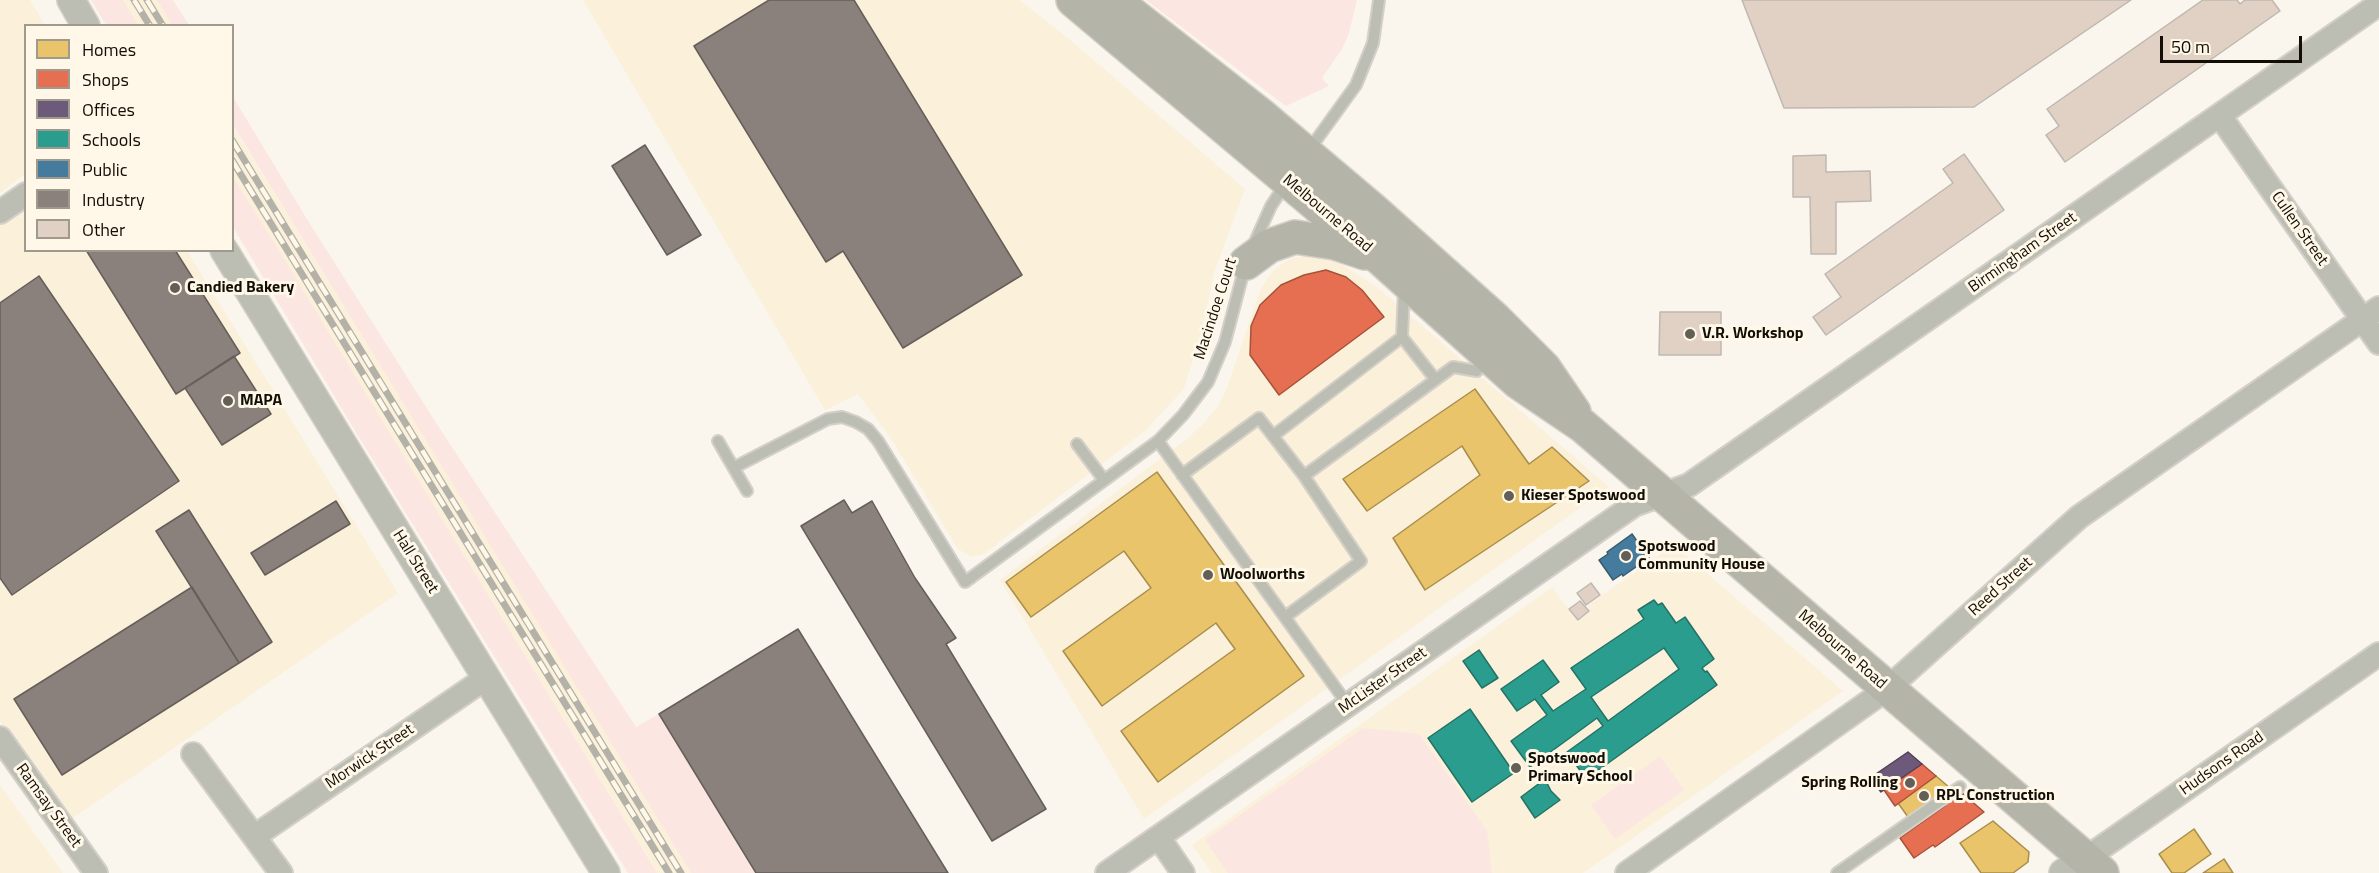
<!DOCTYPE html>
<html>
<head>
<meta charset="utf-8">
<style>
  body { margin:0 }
  #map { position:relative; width:2379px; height:873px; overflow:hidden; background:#faf6ed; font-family:"Titillium Web",sans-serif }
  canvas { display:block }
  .legend { position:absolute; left:24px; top:24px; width:210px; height:228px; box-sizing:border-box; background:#fff8e8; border:2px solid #a09a8e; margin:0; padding:8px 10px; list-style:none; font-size:18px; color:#120e06 }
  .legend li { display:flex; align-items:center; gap:12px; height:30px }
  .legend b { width:30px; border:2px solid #a09a8e }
  .scale { position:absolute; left:2160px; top:36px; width:142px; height:27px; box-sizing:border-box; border:3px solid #120e06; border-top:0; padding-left:8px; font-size:18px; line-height:21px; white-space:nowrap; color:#120e06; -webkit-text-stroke:4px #fff8e8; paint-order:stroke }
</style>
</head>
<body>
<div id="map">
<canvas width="2379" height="873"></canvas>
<ul class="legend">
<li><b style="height:16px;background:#e9c46a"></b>Homes</li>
<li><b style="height:16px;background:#e76f51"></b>Shops</li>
<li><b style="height:16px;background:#6d597a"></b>Offices</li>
<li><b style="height:16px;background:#2a9d8f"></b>Schools</li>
<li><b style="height:16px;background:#457b9d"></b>Public</li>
<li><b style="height:16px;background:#8a817c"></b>Industry</li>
<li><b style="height:16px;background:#e0d1c4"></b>Other</li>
</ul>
<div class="scale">50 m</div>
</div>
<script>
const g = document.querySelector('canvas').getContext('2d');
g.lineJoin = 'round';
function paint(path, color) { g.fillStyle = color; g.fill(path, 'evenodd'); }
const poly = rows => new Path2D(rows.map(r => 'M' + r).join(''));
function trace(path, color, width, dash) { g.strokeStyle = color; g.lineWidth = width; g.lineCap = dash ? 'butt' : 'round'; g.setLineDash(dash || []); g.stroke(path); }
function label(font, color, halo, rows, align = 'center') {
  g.font = font + ' "Titillium Web",sans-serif'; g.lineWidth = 6; g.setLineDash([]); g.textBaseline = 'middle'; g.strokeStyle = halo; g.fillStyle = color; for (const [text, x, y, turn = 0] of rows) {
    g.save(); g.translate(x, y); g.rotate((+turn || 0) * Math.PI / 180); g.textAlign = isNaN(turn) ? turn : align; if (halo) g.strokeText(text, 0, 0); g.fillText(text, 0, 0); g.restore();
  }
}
paint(poly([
  [0,0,30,0,45,25,26,26,25,174,0,193],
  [123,0,157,0,172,25,138,25],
  [583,0,1019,0,1062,33,1245,189,1215,270,1201,332,1184,389,1145,431,984,554,971,557,958,549,890,437,858,394,825,410],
  [232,125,551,642,691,873,657,873,655,869,233,177],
  [25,207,26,250,187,251,398,593,70,820,0,721,0,226],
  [1316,254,1333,259,1377,287,1609,487,1144,819,1000,580,1188,438,1204,423,1219,405,1228,385,1261,288,1273,271,1289,259],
  [1674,545,1843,691,1583,873,1212,873,1192,845,1552,587,1578,622,1590,611,1587,606],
  [0,785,63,873,0,873]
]), '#fbf0da');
paint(poly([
  [91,0,123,0,138,25,106,25],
  [157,0,173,0,189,25,172,25],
  [1146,0,1357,0,1349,33,1342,49,1322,78,1329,86,1286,106],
  [233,97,305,216,438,426,636,727,659,714,756,873,691,873,233,125],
  [233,177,284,259,657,873,628,873,357,434,233,227],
  [1363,728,1419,734,1487,831,1492,873,1228,873,1205,840],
  [1660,756,1684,790,1615,839,1591,805]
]), '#fbe6e1');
const homes = poly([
  [1475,389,1529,464,1552,447,1589,481,1425,590,1393,538,1480,475,1462,446,1367,511,1343,479,1475,389],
  [1157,472,1304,676,1158,782,1121,731,1235,649,1216,623,1102,706,1063,651,1151,588,1124,551,1031,617,1006,582,1157,472],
  [1936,776,1950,788,1908,817,1898,803,1936,776],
  [1993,821,2029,852,2028,862,2013,873,1981,873,1960,843,1993,821],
  [2194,829,2211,854,2184,873,2172,873,2159,854,2194,829],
  [2224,859,2233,873,2203,873,2224,859]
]);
paint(homes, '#e9c46a');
trace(homes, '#a88d4c', 1.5);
const shops = poly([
  [1326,270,1346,277,1362,290,1384,317,1279,395,1250,355,1251,326,1260,305,1281,285,1304,275,1326,270],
  [1922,764,1936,776,1895,806,1884,790,1922,764],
  [1960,791,1984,812,1935,847,1933,845,1914,858,1900,838,1945,806,1942,804,1960,791]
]);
paint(shops, '#e76f51');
trace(shops, '#a7523a', 1.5);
const offices = poly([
  [1908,752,1922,764,1881,792,1870,778,1908,752]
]);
paint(offices, '#6d597a');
trace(offices, '#524257', 1.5);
const schools = poly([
  [1654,600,1658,605,1662,603,1676,623,1685,617,1714,659,1702,668,1705,672,1707,671,1717,685,1586,779,1567,752,1603,726,1597,718,1530,767,1511,741,1547,715,1535,699,1517,711,1501,689,1543,660,1559,682,1541,695,1553,711,1586,689,1571,668,1644,619,1638,610,1654,600],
  [1664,648,1679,669,1608,721,1591,697,1664,648],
  [1479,650,1498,678,1482,688,1463,661,1479,650],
  [1470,709,1514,773,1472,802,1428,738,1470,709],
  [1545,779,1551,791,1560,800,1535,818,1521,797,1545,779]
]);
paint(schools, '#2a9d8f');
trace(schools, '#237266', 1.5);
const public = poly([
  [1632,534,1649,558,1623,576,1622,574,1613,580,1599,560,1608,554,1607,552,1632,534]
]);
paint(public, '#457b9d');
trace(public, '#365a70', 1.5);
const industry = poly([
  [769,0,854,0,1022,275,903,348,843,251,826,262,694,46,769,0],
  [645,145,701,235,667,255,612,166,645,145],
  [86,250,175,250,240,353,176,394,86,250],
  [39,276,179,481,12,595,0,578,0,303,39,276],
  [234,356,271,414,222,445,185,388,234,356],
  [844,500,852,513,872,501,915,578,956,638,946,644,1046,809,992,841,801,526,844,500],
  [336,501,350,524,265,575,251,553,336,501],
  [189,510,272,642,239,663,156,531,189,510],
  [192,587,239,663,62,775,14,699,192,587],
  [798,629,948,873,756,873,659,714,798,629]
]);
paint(industry, '#8a817c');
trace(industry, '#665e59', 1.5);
const building = poly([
  [2131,0,1974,107,1784,108,1742,0,2131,0],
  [2203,0,2237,0,2240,4,2245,0,2272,0,2280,11,2065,162,2046,135,2059,126,2047,109,2203,0],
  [1964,154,2004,210,1826,335,1813,317,1841,297,1825,274,1953,183,1943,169,1964,154],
  [1826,155,1826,172,1870,171,1871,201,1836,202,1836,254,1811,254,1810,197,1793,197,1793,156,1826,155],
  [1660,312,1721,312,1721,355,1659,355,1660,312],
  [1591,583,1600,595,1586,605,1577,593,1591,583],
  [1580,601,1589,611,1578,620,1569,609,1580,601]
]);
paint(building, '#e0d1c4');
trace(building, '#bfb8b2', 1.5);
const service = poly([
  [1309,150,1356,85,1373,43,1379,0],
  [1253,246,1271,206,1286,183],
  [1402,337,1435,379],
  [1273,436,1402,337,1404,290],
  [718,441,747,491],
  [1158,441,1348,705],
  [1077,444,1104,480],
  [735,467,828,419,842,417,856,422,868,429,878,441,965,582,1158,441,1183,415,1208,382,1225,342,1245,266],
  [1182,475,1259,418,1304,476,1361,561,1285,617],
  [1304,476,1453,367,1477,371],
  [1837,873,1960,787]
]);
const minor = poly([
  [2220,116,2379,343],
  [0,212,26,194],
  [0,738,96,873],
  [193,754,281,873],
  [255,836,486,678],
  [1159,838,1183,873],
  [2085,859,2379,654],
  [1107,873,1634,505,1689,485,2379,4],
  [1627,873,1887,689,2079,517,2379,308]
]);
const tertiary = poly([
  [71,0,86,26],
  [224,250,606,873],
  [2063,873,2085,859]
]);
const primary = poly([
  [1073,0,1381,259,1518,382,1583,426,2102,873],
  [1114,0,1262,116,1372,209,1494,318,1544,368,1574,412],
  [1246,263,1269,246,1295,237,1335,243,1365,253]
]);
trace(service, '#d4d0c9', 14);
trace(minor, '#d4d0c9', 26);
trace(tertiary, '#d4d0c9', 30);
trace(primary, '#d4d0c9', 36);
trace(service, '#bdbeb3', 10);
trace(minor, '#bdbeb3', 22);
trace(tertiary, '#bdbeb3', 27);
trace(primary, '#b4b5a8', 33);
const rail = poly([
  [134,0,150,26],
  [147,0,163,26],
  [232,140,681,873],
  [232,160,669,873]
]);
trace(rail, '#b3b1a8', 7);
trace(rail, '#fff8e8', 4.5, [14]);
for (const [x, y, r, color] of [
  [175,288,6,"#635f57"],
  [1690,334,6,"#635f57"],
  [228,401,6,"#635f57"],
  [1509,496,6,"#635f57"],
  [1626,556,6,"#635f57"],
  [1208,575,6,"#635f57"],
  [1516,768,6,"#635f57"],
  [1910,783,6,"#635f57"],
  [1924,796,6,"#635f57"]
]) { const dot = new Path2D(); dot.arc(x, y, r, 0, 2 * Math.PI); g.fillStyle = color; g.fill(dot); trace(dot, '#fff8e8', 2); }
label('16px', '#120e06', '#fff8e8', [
  ["Melbourne Road",1327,214,40],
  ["Cullen Street",2299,229,55],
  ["Birmingham Street",2023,253,-35],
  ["Macindoe Court",1216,309,-72],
  ["Hall Street",415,562,58],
  ["Reed Street",2001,587,-42],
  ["Melbourne Road",1842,650,41],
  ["McLister Street",1383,681,-35],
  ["Morwick Street",370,757,-34],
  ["Hudsons Road",2222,764,-35],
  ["Ramsay Street",48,806,54]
]);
label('bold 16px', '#120e06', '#fff8e8', [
  ["Candied Bakery",187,288],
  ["V.R. Workshop",1702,334],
  ["MAPA",240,401],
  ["Kieser Spotswood",1521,496],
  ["Spotswood",1638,547],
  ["Community House",1638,565],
  ["Woolworths",1220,575],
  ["Spotswood",1528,759],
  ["Primary School",1528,777],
  ["Spring Rolling",1898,783,"right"],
  ["RPL Construction",1936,796]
], 'left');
</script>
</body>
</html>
